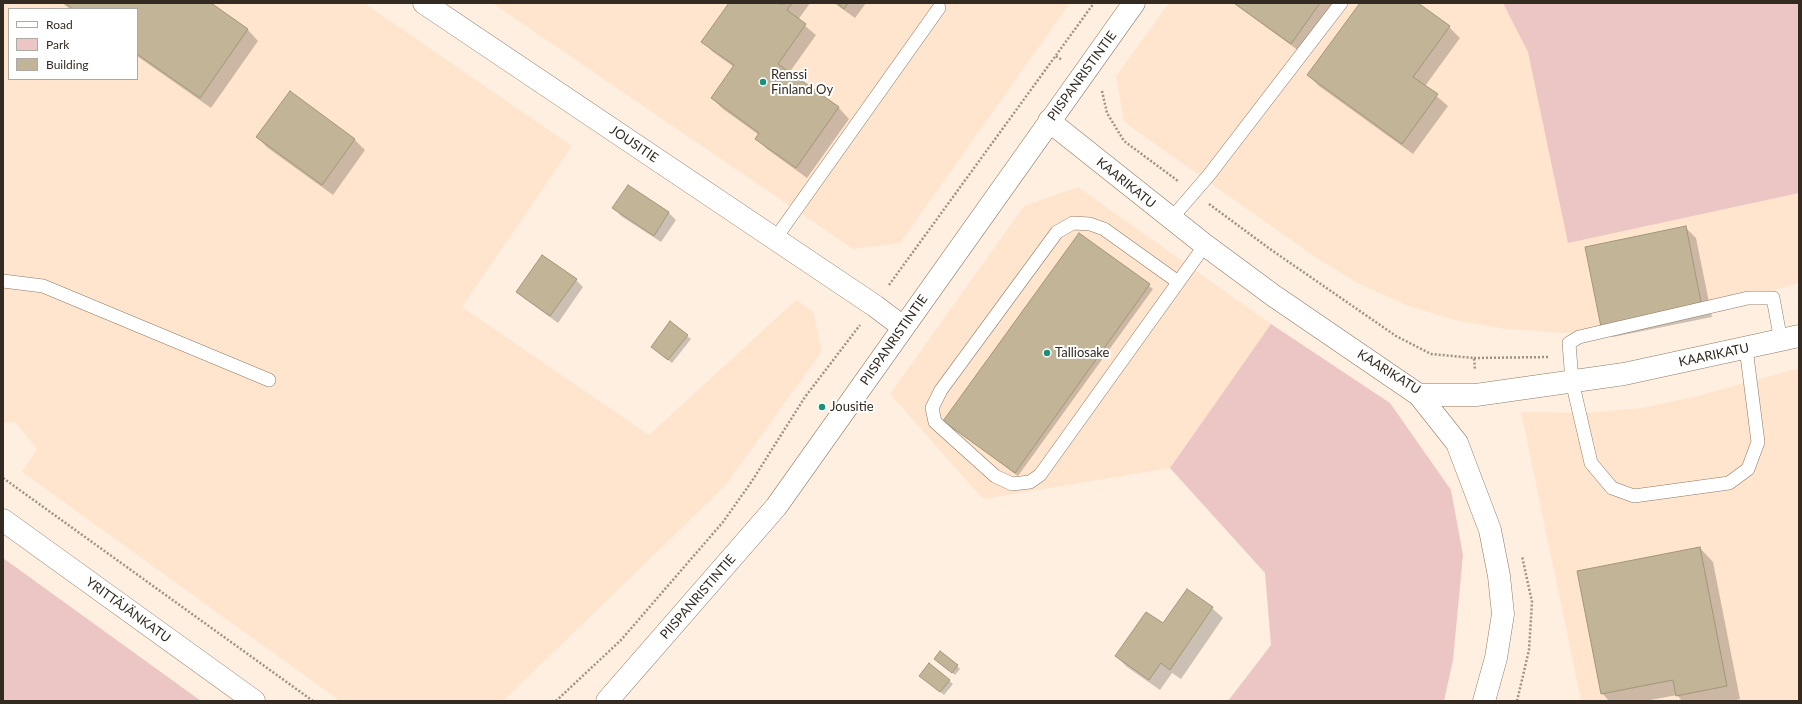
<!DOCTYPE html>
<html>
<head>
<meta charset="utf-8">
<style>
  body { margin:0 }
  #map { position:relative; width:1802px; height:704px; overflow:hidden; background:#ffefe0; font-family:Lato,sans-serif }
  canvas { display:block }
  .frame { position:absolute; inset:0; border:4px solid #332a21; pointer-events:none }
  .legend { position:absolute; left:8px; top:8px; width:130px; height:72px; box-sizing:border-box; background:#fff; border:1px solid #adaaa6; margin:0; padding:5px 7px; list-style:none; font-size:12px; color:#332a21 }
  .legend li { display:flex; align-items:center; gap:8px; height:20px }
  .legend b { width:20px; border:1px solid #adaaa6 }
</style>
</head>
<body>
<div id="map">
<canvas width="1802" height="704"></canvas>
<div class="frame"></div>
<ul class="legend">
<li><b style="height:5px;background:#fff"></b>Road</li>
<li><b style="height:11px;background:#ecc6c4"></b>Park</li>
<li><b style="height:11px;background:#c2b597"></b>Building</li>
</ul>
</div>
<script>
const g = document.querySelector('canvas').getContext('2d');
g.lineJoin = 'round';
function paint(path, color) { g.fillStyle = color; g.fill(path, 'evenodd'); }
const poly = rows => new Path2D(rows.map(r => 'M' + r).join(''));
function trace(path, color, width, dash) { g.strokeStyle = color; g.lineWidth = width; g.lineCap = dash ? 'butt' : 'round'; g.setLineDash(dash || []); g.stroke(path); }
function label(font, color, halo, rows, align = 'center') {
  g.font = font + ' Lato,sans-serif'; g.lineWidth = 4; g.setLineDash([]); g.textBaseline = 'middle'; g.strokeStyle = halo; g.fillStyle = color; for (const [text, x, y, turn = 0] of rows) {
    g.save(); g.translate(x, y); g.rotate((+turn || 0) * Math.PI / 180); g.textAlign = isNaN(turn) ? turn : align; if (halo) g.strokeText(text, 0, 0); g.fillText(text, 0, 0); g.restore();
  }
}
paint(poly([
  [3,3,364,3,572,146,462,307,649,435,796,300,813,311,822,351,725,486,503,701,340,701,22,472,37,449,15,422,3,423],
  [9,9,137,9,137,79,9,79],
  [492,3,1070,3,900,243,853,249],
  [1169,3,1799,3,1799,283,1673,319,1618,330,1562,333,1505,329,1454,320,1406,305,1359,284,1315,257,1124,122,1116,76],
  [1078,187,1271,324,1170,468,983,499,890,394,1024,206],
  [1799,368,1799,701,1581,701,1521,412,1588,413,1641,408,1694,397]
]), '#ffe5cd');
paint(poly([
  [1503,3,1799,3,1799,193,1568,243,1528,52],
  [1271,324,1390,403,1451,490,1463,555,1453,660,1444,701,1228,701,1271,645,1265,573,1170,468],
  [3,558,201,701,3,701]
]), '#ecc6c4');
paint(poly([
  [62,3,209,3,248,30,258,41,211,108,137,56,137,9,70,9],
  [730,3,776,3,780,6,782,3,810,3,798,20,816,35,789,73,839,108,849,119,807,178,767,149,756,139,759,135,723,109,712,98,734,67,713,52,703,42],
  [834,3,866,3,855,18],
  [1233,3,1333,3,1299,51],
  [1361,3,1416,3,1449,27,1460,38,1425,86,1448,106,1413,154,1319,86,1308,75],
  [290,92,355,140,365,150,333,195,268,148,257,137],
  [628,186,669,213,676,220,661,242,621,216,614,208],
  [1685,227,1696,238,1712,317,1613,337,1602,327],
  [1079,234,1153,289,1018,476,944,421],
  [576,280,583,287,558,323,525,299,517,292],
  [687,336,691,339,672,363,656,350],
  [1700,548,1713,562,1740,699,1732,701,1682,701,1677,695,1645,701,1609,701,1602,693],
  [1212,608,1223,618,1181,679,1172,673,1160,690,1127,667,1116,656,1164,625],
  [939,662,957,666,960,669,955,675],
  [929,664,953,684,944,695,924,679]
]), '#0003');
const building = poly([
  [65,3,211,3,248,29,200,98,137,54,137,9,73,9,65,3],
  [729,3,778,3,780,4,792,3,787,10,806,24,778,64,839,107,796,168,755,139,759,133,711,98,734,65,701,42,729,3],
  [837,3,848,3,844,9,837,3],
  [1234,3,1320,3,1291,44,1234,3],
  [1360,3,1418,3,1450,26,1413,77,1438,94,1402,144,1307,75,1360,3],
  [290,91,355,139,322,185,256,137,290,91],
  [628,185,669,212,654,236,612,208,628,185],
  [1686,226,1702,307,1601,327,1585,247,1686,226],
  [1079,233,1150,284,1015,473,943,421,1079,233],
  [542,255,577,279,550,316,516,292,542,255],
  [670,321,688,335,668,360,651,347,670,321],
  [1700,547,1727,686,1676,696,1673,680,1601,694,1577,571,1700,547],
  [1187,589,1213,607,1170,670,1161,663,1149,680,1115,656,1146,612,1163,623,1187,589],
  [940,651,958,665,952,673,934,659,940,651],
  [929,663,950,680,940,692,919,676,929,663]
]);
paint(building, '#c2b597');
trace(building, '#a29679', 1);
const service = poly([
  [1171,219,1209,175,1341,3],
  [775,239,939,8],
  [3,281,43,286,269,380],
  [1178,282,1104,229,1090,224,1073,223,1057,232,941,390,932,408,935,422,995,476,1012,484,1030,482,1040,475,1205,245],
  [1746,348,1758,442,1748,469,1729,483,1634,496,1612,488,1591,463,1572,381,1569,343,1579,337,1748,298,1773,298,1781,341]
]);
const minor = poly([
  [424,3,875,306,903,327],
  [1049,121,1205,245,1274,296,1419,395,1476,395,1624,374,1799,336],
  [1419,395,1457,443,1490,530,1499,576,1503,614,1496,658,1484,701],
  [3,520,254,701]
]);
const tertiary = poly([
  [607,701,776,507,1134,3]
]);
trace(service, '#8f7862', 14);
trace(minor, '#8f7862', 23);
trace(tertiary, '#8f7862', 23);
trace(poly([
  [1056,56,1062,60],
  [1102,91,1107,113,1124,141,1178,181],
  [1209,204,1270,249,1396,336,1431,354,1474,358,1475,370],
  [889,285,1094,3],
  [1474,358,1550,357],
  [3,478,313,701],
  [556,701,621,640,723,522,752,481,805,397,860,325],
  [1517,701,1529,650,1532,602,1522,556]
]), '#9e9285', 2.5, [2, 2]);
trace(service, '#fff', 13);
trace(minor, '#fff', 22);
trace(tertiary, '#fff', 22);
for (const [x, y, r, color] of [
  [763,82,4,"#199278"],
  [1047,353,4,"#199278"],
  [822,407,4,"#199278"]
]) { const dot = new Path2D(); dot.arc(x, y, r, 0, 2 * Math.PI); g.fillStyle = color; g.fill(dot); trace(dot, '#fff', 1.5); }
label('13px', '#332a21', '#fff', [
  ["Renssi",771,75],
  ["Finland Oy",771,90],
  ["Talliosake",1055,353],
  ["Jousitie",830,407]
], 'left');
label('13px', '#332a21', '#fff', [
  ["PIISPANRISTINTIE",1082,76,-54],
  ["JOUSITIE",634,144,34],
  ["KAARIKATU",1126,183,39],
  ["PIISPANRISTINTIE",894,340,-55],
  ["KAARIKATU",1714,355,-12],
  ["KAARIKATU",1389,372,32],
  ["PIISPANRISTINTIE",698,597,-49],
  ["YRITTÄJÄNKATU",128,610,36]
]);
</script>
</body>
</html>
